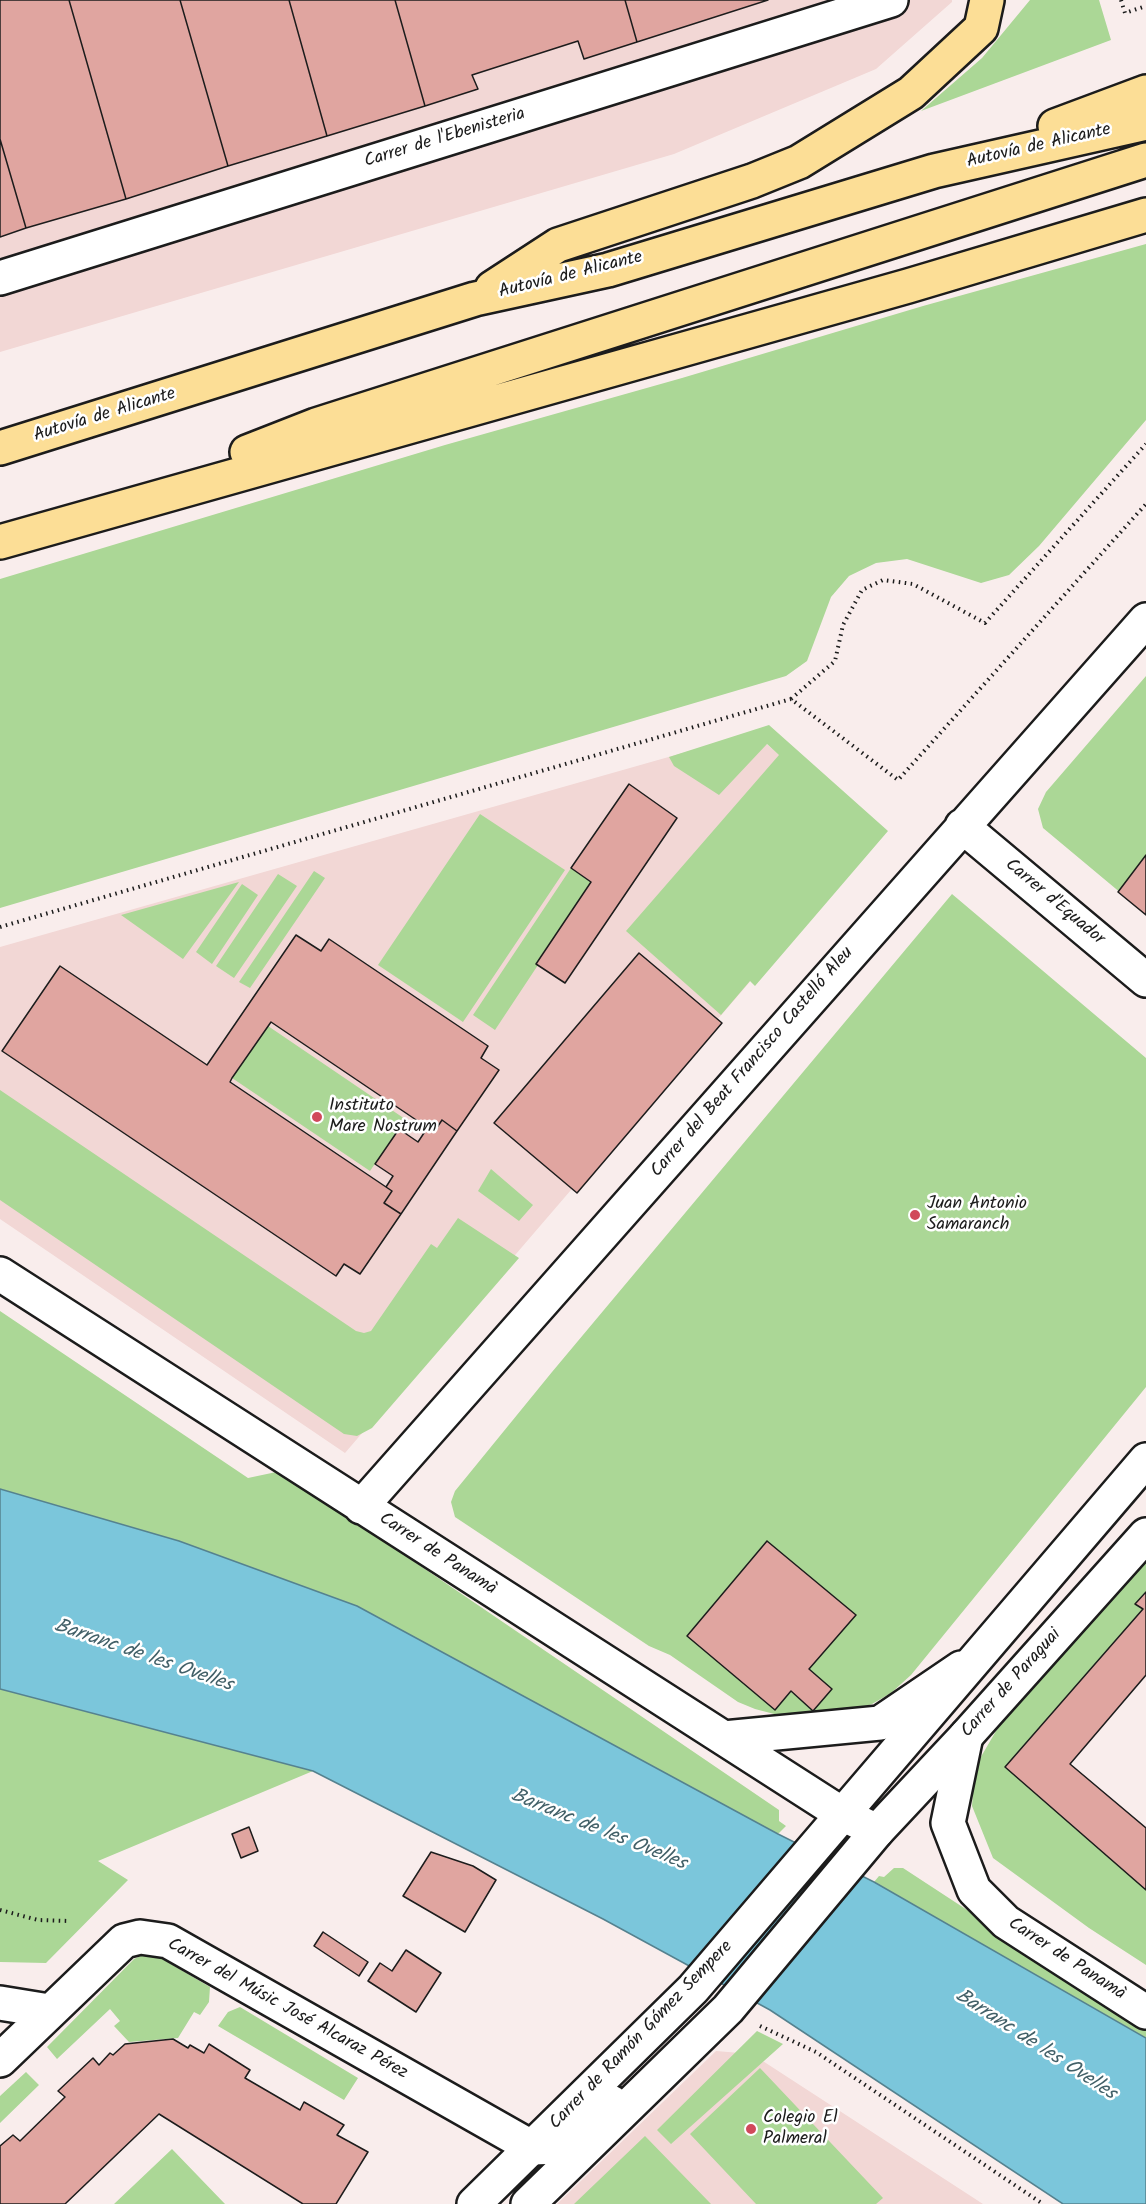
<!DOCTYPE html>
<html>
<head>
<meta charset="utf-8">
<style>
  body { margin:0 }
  canvas { display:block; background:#f9edec }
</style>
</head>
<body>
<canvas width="1146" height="2204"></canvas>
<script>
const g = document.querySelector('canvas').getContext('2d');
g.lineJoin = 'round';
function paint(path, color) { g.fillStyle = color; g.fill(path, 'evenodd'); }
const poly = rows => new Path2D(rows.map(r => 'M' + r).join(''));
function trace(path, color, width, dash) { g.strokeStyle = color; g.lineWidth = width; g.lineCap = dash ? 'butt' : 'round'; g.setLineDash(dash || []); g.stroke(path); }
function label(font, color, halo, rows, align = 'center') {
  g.font = font + ' Kalam,sans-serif'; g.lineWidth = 5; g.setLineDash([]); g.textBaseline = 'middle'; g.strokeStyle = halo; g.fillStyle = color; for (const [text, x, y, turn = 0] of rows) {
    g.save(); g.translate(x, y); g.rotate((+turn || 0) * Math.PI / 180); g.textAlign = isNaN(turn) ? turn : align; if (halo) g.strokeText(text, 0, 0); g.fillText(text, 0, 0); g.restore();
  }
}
paint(poly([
  [0,0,952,0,952,2,876,69,674,154,0,352],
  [753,733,876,835,345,1453,0,1219,0,947],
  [716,2051,752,2054,983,2204,557,2204]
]), '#f2d7d5');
paint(poly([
  [1030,0,1099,0,1111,40,921,111,982,58],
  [1146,244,1146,420,1039,546,1009,575,981,583,907,559,876,563,849,576,831,597,807,661,786,676,0,908,0,579,445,445,682,378,923,306],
  [1146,676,1146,914,1043,828,1038,809,1046,792],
  [769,725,888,831,755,986,750,981,721,1015,626,931,779,755,767,744,719,795,674,766,669,757],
  [480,814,565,870,463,1022,378,965],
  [571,868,591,882,536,963,538,965,495,1030,473,1015],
  [314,871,325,878,250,988,239,982],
  [278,874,297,886,234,978,216,966],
  [239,882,183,959,121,915],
  [242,884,258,895,212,964,196,952],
  [952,894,1146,1058,1146,1387,911,1675,891,1693,872,1704,846,1713,803,1717,778,1715,755,1709,738,1702,670,1655,649,1646,455,1517,451,1502,455,1491,552,1372],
  [767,1541,855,1616,809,1669,831,1689,813,1710,791,1692,775,1710,687,1636],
  [268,1026,405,1119,370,1171,232,1078],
  [0,1090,356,1331,364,1333,371,1331,431,1244,437,1248,458,1218,519,1258,372,1428,357,1436,344,1434,0,1200],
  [491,1169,533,1205,519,1221,478,1191],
  [0,1311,248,1478,281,1471,779,1810,779,1821,786,1826,778,1834,357,1606,179,1541,0,1489],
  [1146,1554,1146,1592,1136,1604,1143,1609,1005,1767,1146,1889,1146,1965,1089,1928,993,1858,972,1806,975,1767,1003,1719],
  [0,1689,313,1771,98,1861,128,1880,46,1963,0,1962],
  [894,1868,903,1868,1146,2027,1146,2038,874,1882,879,1876,884,1877],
  [147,1953,159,1957,210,1987,209,2002,200,2015,194,2012,178,2038,129,2042,114,2026,120,2021,110,2009,57,2059,47,2047,134,1959],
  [240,2007,358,2078,344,2100,218,2026,228,2012],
  [757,2031,783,2044,671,2144,657,2130],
  [760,2068,883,2198,876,2204,756,2204,690,2134],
  [26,2072,39,2085,0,2123,0,2096],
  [645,2136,711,2204,574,2204],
  [172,2149,225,2204,114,2204]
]), '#abd796');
const water = poly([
  [0,1489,179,1541,357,1606,778,1834,874,1882,1146,2038,1146,2204,1063,2204,770,2010,603,1919,313,1771,0,1689,0,1489]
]);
paint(water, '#7bc6db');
trace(water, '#55828f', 1.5);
const building = poly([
  [0,0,69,0,126,199,26,228,0,139,0,0],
  [69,0,180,0,228,166,126,199,69,0],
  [180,0,289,0,327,136,228,166,180,0],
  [289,0,395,0,425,106,327,136,289,0],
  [395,0,625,0,637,42,584,59,578,41,472,75,478,89,425,106,395,0],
  [625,0,768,0,637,42,625,0],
  [0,139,26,228,0,237,0,139],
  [629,784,677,818,565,983,536,964,591,882,571,868,629,784],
  [1146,855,1146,915,1118,892,1146,855],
  [296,935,321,951,329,939,488,1046,481,1058,499,1070,457,1131,442,1120,434,1132,271,1022,232,1078,230,1082,392,1191,384,1203,401,1214,360,1274,344,1264,336,1276,2,1051,60,966,207,1065,296,935],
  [639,953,722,1023,577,1193,494,1123,639,953],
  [442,1120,457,1131,401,1214,384,1203,392,1191,386,1187,393,1176,375,1164,399,1129,418,1142,428,1127,434,1132,442,1120],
  [767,1541,856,1615,809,1669,832,1689,813,1711,791,1691,775,1710,687,1636,767,1541],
  [1146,1592,1146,1675,1070,1764,1146,1828,1146,1890,1005,1767,1143,1609,1135,1604,1146,1592],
  [249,1827,258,1851,241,1858,232,1834,249,1827],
  [431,1852,473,1866,496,1880,465,1932,403,1896,431,1852],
  [323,1932,368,1962,359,1976,314,1946,323,1932],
  [406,1950,441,1973,416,2012,368,1981,380,1963,392,1971,406,1950],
  [173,2039,188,2048,190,2045,204,2053,209,2044,250,2070,245,2078,300,2110,304,2102,344,2125,337,2135,368,2152,336,2204,303,2204,159,2114,65,2204,0,2204,0,2146,13,2135,20,2141,65,2097,58,2091,93,2058,99,2065,110,2053,113,2055,125,2044,173,2039]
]);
paint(building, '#e0a5a0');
trace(building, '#1c1c1c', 1.5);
const street = poly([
  [0,278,891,0],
  [962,826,1146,980],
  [0,1274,842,1814,877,1831],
  [361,1507,1146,620],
  [966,1736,948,1823,974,1890,1006,1922,1146,2012],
  [724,1738,880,1723,961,1668],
  [0,2003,49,2011],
  [0,2060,124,1941,140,1937,168,1941,533,2148,558,2147,585,2127,611,2102]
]);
const secondary = poly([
  [474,2204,693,1989,1146,1460],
  [528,2204,728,2009,877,1831,966,1736,1146,1535]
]);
const highway = poly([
  [1055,126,1146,92],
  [492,288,558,245,752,181,799,162,911,93,981,28,987,0],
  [0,448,475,299,608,270,934,171,1146,123],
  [247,452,316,425,1146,160],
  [0,542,908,286,1146,215]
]);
trace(street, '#1c1c1c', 38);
trace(secondary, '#1c1c1c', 38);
trace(highway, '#1c1c1c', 38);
trace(poly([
  [1121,0,1125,13,1146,6],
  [791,699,835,661,843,625,862,590,883,580,913,584,985,623,1146,444],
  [0,927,791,699,898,780,1146,504],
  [0,1910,38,1920,70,1921],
  [760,2026,816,2052,1043,2204]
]), '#1c1c1c', 4, [1.5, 4.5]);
trace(street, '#fff', 33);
trace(secondary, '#fff', 33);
trace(highway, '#fcde96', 33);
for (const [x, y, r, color] of [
  [317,1117,6,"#d1495b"],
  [915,1215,6,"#d1495b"],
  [751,2129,6,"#d1495b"]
]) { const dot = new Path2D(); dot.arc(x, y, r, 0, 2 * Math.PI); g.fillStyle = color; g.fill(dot); trace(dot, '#fff', 2); }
label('18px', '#1c1c1c', '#fff', [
  ["Carrer de l'Ebenisteria",445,139,-17],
  ["Autovía de Alicante",1039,147,-13],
  ["Autovía de Alicante",571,276,-14],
  ["Autovía de Alicante",105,416,-17],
  ["Carrer d'Equador",1054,903,40],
  ["Carrer del Beat Francisco Castelló Aleu",753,1063,-49],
  ["Carrer de Panamà",437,1555,33],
  ["Carrer de Paraguai",1012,1684,-48],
  ["Carrer de Panamà",1066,1960,33],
  ["Carrer del Músic José Alcaraz Pérez",287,2010,29],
  ["Carrer de Ramón Gómez Sempere",642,2036,-46]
]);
label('18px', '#1c1c1c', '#fff', [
  ["Instituto",329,1107],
  ["Mare Nostrum",329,1128],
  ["Juan Antonio",927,1205],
  ["Samaranch",927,1226],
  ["Colegio El",763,2119],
  ["Palmeral",763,2140]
], 'left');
label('italic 20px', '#426068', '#fff', [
  ["Barranc de les Ovelles",143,1657,19],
  ["Barranc de les Ovelles",598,1831,22],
  ["Barranc de les Ovelles",1035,2046,33]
]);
</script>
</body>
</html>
